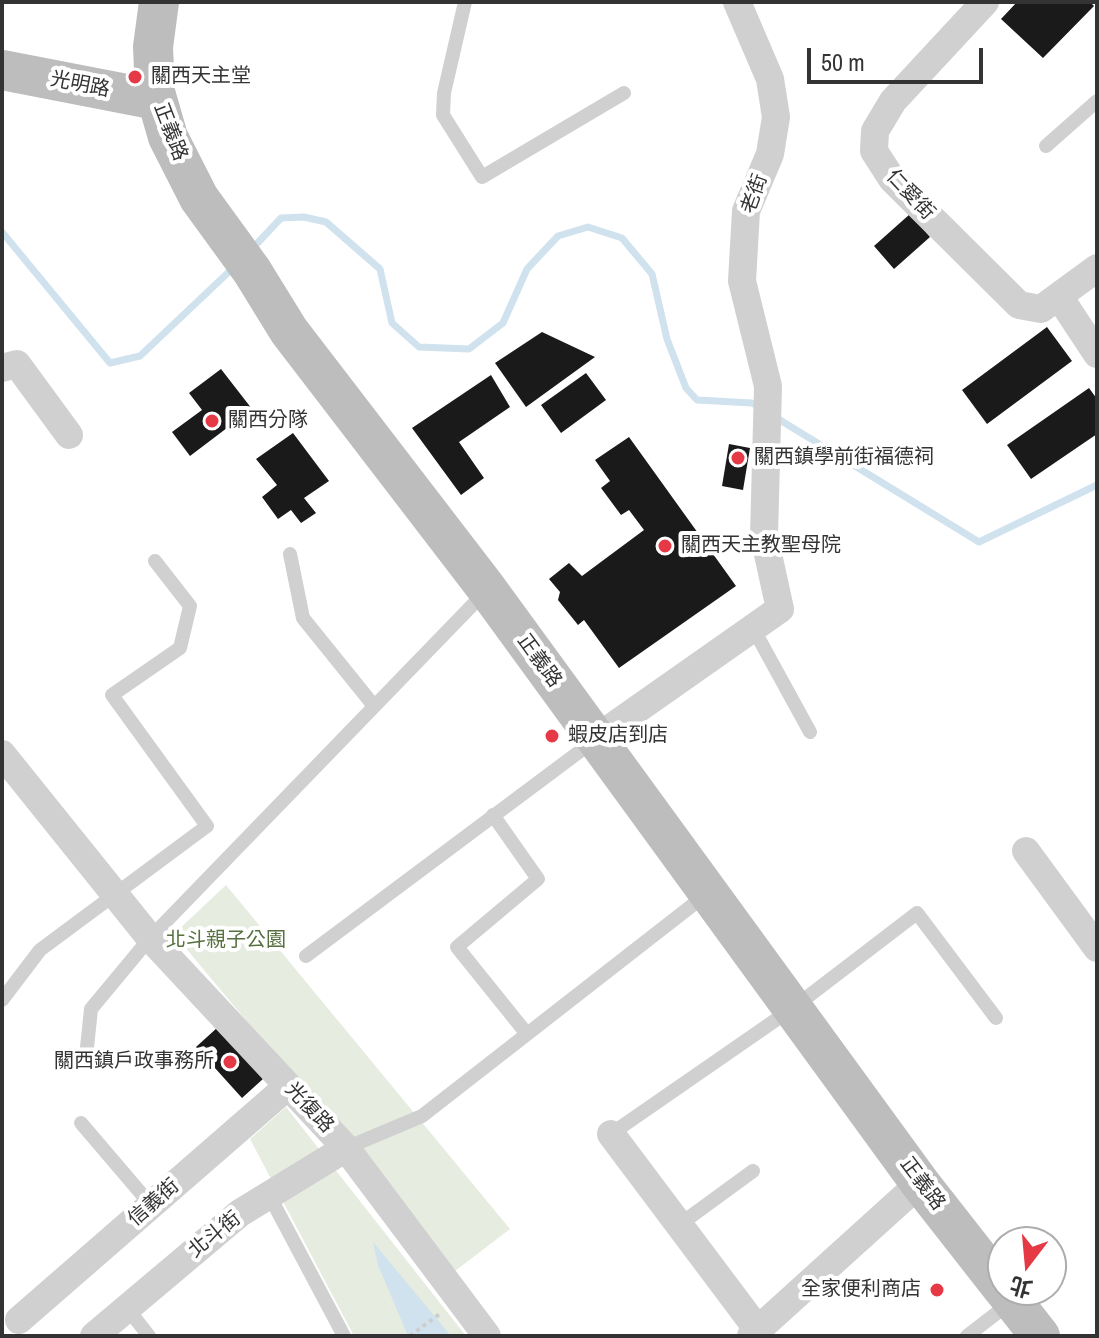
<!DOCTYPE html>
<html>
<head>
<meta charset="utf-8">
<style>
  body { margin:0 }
  #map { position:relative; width:1099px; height:1338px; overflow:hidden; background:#fff; font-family:"Archivo Narrow","Noto Sans TC",sans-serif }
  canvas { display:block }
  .frame { position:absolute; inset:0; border:4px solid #333; pointer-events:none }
  .north { position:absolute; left:987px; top:1226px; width:80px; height:80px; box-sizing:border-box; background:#fff; border:2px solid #adadad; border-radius:50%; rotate:196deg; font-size:22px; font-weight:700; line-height:32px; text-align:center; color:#333 }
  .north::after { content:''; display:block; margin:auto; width:28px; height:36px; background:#e63946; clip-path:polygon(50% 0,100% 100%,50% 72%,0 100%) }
  .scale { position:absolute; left:807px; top:48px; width:176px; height:36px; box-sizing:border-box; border:4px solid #333; border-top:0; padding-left:10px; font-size:24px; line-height:28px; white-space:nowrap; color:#333; -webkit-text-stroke:6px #fff; paint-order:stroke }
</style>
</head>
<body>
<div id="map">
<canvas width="1099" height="1338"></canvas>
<div class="frame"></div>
<div class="north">北</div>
<div class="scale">50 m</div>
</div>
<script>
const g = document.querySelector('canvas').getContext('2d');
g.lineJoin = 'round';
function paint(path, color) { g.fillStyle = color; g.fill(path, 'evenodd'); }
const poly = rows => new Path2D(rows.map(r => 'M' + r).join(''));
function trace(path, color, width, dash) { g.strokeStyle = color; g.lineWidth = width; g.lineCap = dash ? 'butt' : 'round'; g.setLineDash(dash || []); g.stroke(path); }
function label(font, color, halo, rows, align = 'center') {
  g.font = font + ' "Archivo Narrow","Noto Sans TC",sans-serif'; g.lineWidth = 8; g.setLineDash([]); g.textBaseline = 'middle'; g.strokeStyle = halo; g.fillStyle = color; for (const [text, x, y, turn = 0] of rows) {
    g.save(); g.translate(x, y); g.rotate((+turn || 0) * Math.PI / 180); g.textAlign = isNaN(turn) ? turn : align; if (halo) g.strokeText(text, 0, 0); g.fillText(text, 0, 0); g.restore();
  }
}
paint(poly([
  [226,885,510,1229,455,1271,174,934],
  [286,1107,466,1336,354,1336,250,1139]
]), '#e6ecdf');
paint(poly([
  [373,1242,451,1336,408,1336,378,1265]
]), '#cfe2ee');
trace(poly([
  [2,232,110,363,140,356,234,267],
  [251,250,281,218,304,217,326,222,380,269,392,323,419,347,469,349,503,323,527,269,558,236,588,227,622,238,652,274,667,339,686,388,697,400,752,403,761,408],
  [775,417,979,542,1097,485]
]), '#cfe2ee', 7);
paint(poly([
  [1017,2,1090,2,1094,6,1043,58,1001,19],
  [910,214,930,237,894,269,874,246],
  [1047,327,1072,361,987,424,962,390],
  [542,332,595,357,526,407,495,363],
  [221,369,252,409,190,456,172,432,202,410,189,393],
  [586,373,606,400,561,433,541,405],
  [491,375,510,407,459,442,484,478,461,495,412,428],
  [1089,388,1097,399,1097,434,1031,479,1007,445],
  [293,433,329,481,304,498,316,513,301,523,291,510,278,519,262,497,277,485,256,459],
  [629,437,736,586,619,668,584,620,578,625,558,600,560,592,549,579,569,563,582,576,644,530,629,510,621,515,601,488,610,481,595,460],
  [729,444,750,448,743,490,722,486],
  [218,1027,264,1078,242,1098,196,1047]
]), '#1a1a1a');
trace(poly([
  [410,1336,441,1313]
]), '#cdcdcd', 4, [4, 4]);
trace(poly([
  [465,2,444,93,443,115,482,177,624,93],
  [1046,146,1097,101],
  [290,554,303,618,374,706],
  [753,628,810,732],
  [493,815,538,879,457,947,527,1034],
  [306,956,595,740],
  [2,1000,40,950,207,826,112,695,180,648,190,606,155,561],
  [86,1057,91,1009,150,938,486,591],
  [81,1123,151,1205],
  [611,1134,793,1008,917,913,996,1018],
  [346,1148,422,1116,708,893],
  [269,1195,344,1336],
  [679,1225,753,1171],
  [127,1308,149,1336],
  [967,1336,1011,1302]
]), '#d0d0d0', 14);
trace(poly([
  [985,2,893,101,875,131,874,151,892,179,1019,305,1041,309,1097,268],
  [1060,298,1097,354],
  [2,368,17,364,69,435],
  [595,739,780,609,764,536,768,386,742,281,746,211,770,154,776,117,770,79,737,2],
  [2,754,150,938,346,1148,487,1336],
  [1026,851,1097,948],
  [611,1134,758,1330],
  [19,1320,288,1086],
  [94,1336,240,1213,346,1148],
  [751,1336,920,1183]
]), '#d0d0d0', 28);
trace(poly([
  [159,2,153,47,155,92,168,137,199,198,252,271,289,331,487,589,920,1183,1003,1289],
  [2,70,157,100],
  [1004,1290,1040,1336]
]), '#bdbdbd', 40);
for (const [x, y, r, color] of [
  [135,77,8,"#e63946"],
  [212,421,8,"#e63946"],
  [738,458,8,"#e63946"],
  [665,546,8,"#e63946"],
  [552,736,8,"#e63946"],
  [230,1062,8,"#e63946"],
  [937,1290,8,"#e63946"]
]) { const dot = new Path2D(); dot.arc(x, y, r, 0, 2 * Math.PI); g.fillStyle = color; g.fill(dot); trace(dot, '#fff', 3); }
label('20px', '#333', '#fff', [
  ["關西天主堂",151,77],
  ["關西分隊",228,421],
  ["關西鎮學前街福德祠",754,458],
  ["關西天主教聖母院",681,546],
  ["蝦皮店到店",568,736],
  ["關西鎮戶政事務所",214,1062,"right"],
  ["全家便利商店",921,1290,"right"]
], 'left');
label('20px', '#333', '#fff', [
  ["光明路",80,85,11],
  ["正義路",170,132,69],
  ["老街",755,194,-70],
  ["仁愛街",910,195,47],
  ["正義路",539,661,54],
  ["光復路",309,1108,47],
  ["正義路",922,1184,53],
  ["信義街",154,1203,-41],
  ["北斗街",215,1235,-39]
]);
label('20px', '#56703f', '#fff', [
  ["北斗親子公園",226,941]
]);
</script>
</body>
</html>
